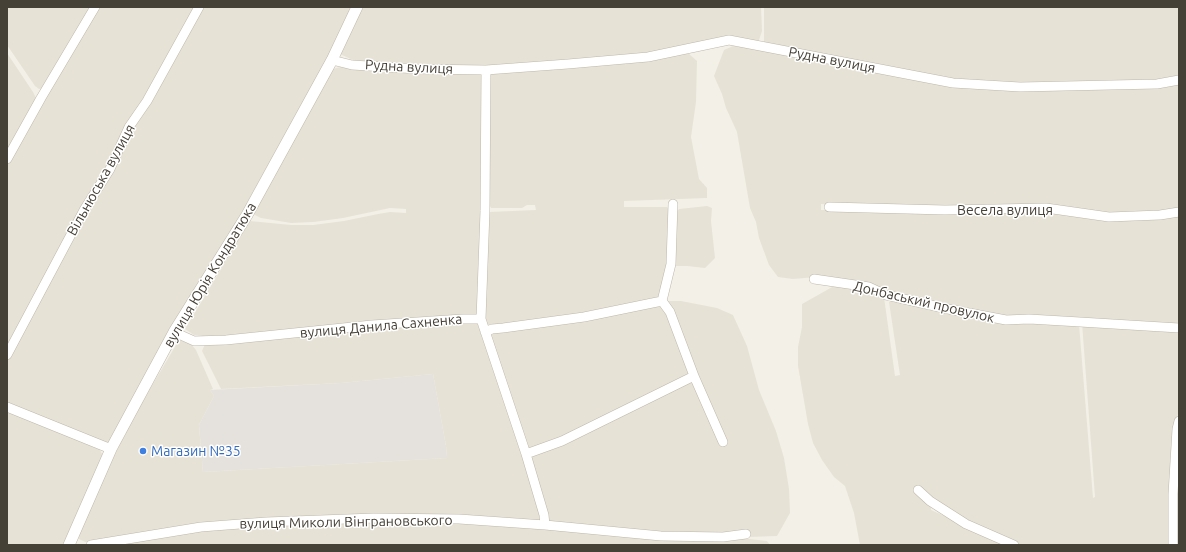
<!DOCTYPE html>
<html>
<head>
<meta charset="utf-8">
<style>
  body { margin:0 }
  #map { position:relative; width:1186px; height:552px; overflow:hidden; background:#f3f0e8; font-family:Ubuntu,sans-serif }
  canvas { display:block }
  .frame { position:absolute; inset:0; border:8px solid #464137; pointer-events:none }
</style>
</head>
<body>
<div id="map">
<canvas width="1186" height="552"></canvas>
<div class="frame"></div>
</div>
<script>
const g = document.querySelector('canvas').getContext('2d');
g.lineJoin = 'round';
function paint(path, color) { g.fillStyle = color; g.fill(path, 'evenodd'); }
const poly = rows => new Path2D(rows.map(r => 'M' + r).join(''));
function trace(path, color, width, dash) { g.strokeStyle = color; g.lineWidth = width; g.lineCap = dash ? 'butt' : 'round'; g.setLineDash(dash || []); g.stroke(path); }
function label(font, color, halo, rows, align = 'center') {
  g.font = font + ' Ubuntu,sans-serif'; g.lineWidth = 3; g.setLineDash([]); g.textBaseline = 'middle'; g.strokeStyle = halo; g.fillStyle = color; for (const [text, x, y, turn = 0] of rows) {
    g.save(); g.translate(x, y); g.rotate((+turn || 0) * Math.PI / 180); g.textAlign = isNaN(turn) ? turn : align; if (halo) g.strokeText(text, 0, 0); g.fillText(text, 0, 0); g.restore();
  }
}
paint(poly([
  [7,7,92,7,44,88,39,89,35,86,7,45],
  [98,7,196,7,106,167,7,347,7,165,43,100],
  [204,7,352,7,325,62,242,212,109,442,102,442,7,406,7,362,87,212,113,171,133,129,151,103],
  [363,7,761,7,762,31,758,43,730,37,647,55,486,67,418,66,355,61,340,54],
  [764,7,1179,7,1179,75,1156,81,1020,84,954,81,764,44],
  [733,46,763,49,952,85,1020,90,1152,87,1179,82,1179,209,1159,212,1110,214,1046,205,946,208,821,204,821,210,878,210,946,213,1046,209,1110,220,1162,218,1179,215,1179,326,1080,319,1029,318,1006,319,892,294,869,285,816,277,793,279,778,277,769,265,759,238,756,222,750,208,737,132,726,108,722,94,714,76,724,50],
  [7,53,33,92,36,98,7,154],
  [688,53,697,61,696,102,691,137,699,179,707,188,707,198,624,201,624,207,667,207,671,212,669,264,663,291,655,301,584,316,487,327,483,320,489,212,536,210,535,205,527,205,522,208,491,208,487,201,488,72],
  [340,67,483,72,479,313,475,317,227,339,194,335,185,329,250,221,291,225,313,225,344,221,378,214,390,212,406,213,406,209,390,208,343,218,313,222,291,223,261,218,253,214,333,69],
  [707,206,712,208,711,221,715,258,705,268,687,266,672,266,675,214,679,209],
  [834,286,857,288,884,297,895,376,900,375,889,302,892,300,948,310,1079,324,1093,498,1095,497,1082,323,1179,330,1179,410,1174,428,1169,494,1168,545,1018,545,931,504,931,510,1010,545,860,545,854,513,845,486,834,477,822,460,813,443,808,424,798,366,798,347,802,327,802,304],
  [666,301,681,301,717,308,733,315,747,346,759,390,776,431,784,458,789,489,790,513,777,536,748,537,721,534,660,534,550,524,529,458,693,381,722,447,726,446],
  [656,304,667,310,690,373,562,438,532,449,526,449,489,336,491,333],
  [474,322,480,324,541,515,539,522,265,520,92,543,85,542,79,539,80,527,116,452,141,404,179,340,191,344,196,350,213,389,210,390,214,396,199,425,203,472,447,458,446,446,433,374,341,383,221,389,202,351,205,344,373,327],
  [7,411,98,446,103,456,63,545,7,545],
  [459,521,661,538,749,539,767,541,770,545,107,545,202,529,266,524]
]), '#e7e2d6');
paint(poly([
  [433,374,446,446,447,458,203,472,199,425,214,396,210,390,341,383]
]), '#e5e2dd');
const minor = poly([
  [332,60,352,65,418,69,486,70,568,64,648,57,729,40,953,83,1020,87,1157,84,1179,80],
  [486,70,485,211,481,319,526,454,544,515,545,525],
  [7,159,41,98,95,7],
  [829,207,945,210,1046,208,1109,217,1160,215,1179,212],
  [814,279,869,287,886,295,948,309,1006,320,1029,319,1080,322,1179,328],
  [174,332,194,341,226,340,372,325,463,319,481,319],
  [485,332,492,329,503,328,584,317,662,301,671,264,673,204],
  [7,355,84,210,110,169,129,127,147,101,199,7],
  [694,376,723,442],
  [7,407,111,449],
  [526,454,562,441,694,376,670,312,662,301],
  [918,490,930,501,966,524,1014,545],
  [91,545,201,527,266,522,374,518,459,519,545,525,661,536,723,537,746,534],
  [1173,545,1173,494,1177,429,1179,421]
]);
const tertiary = poly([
  [69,545,111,449,174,332,247,215,332,60,357,7]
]);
trace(minor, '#beb8ab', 10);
trace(tertiary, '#beb8ab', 12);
trace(minor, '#fff', 9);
trace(tertiary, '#fff', 11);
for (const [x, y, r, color] of [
  [143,451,4,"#3f7fe0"]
]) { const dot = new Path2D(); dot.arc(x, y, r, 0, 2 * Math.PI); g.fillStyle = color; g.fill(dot); trace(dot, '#fff', 1.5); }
label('14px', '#464137', '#fff', [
  ["Рудна вулиця",832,60,11],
  ["Рудна вулиця",409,67,3],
  ["Вільнюська вулиця",101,180,-61],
  ["Весела вулиця",1005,210],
  ["вулиця Юрія Кондратюка",210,275,-59],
  ["Донбаський провулок",924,302,13],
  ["вулиця Данила Сахненка",381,326,-5],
  ["вулиця Миколи Вінграновського",346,522,-1]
]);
label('14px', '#366cbe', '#fff', [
  ["Магазин №35",151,451]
], 'left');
</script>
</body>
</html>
